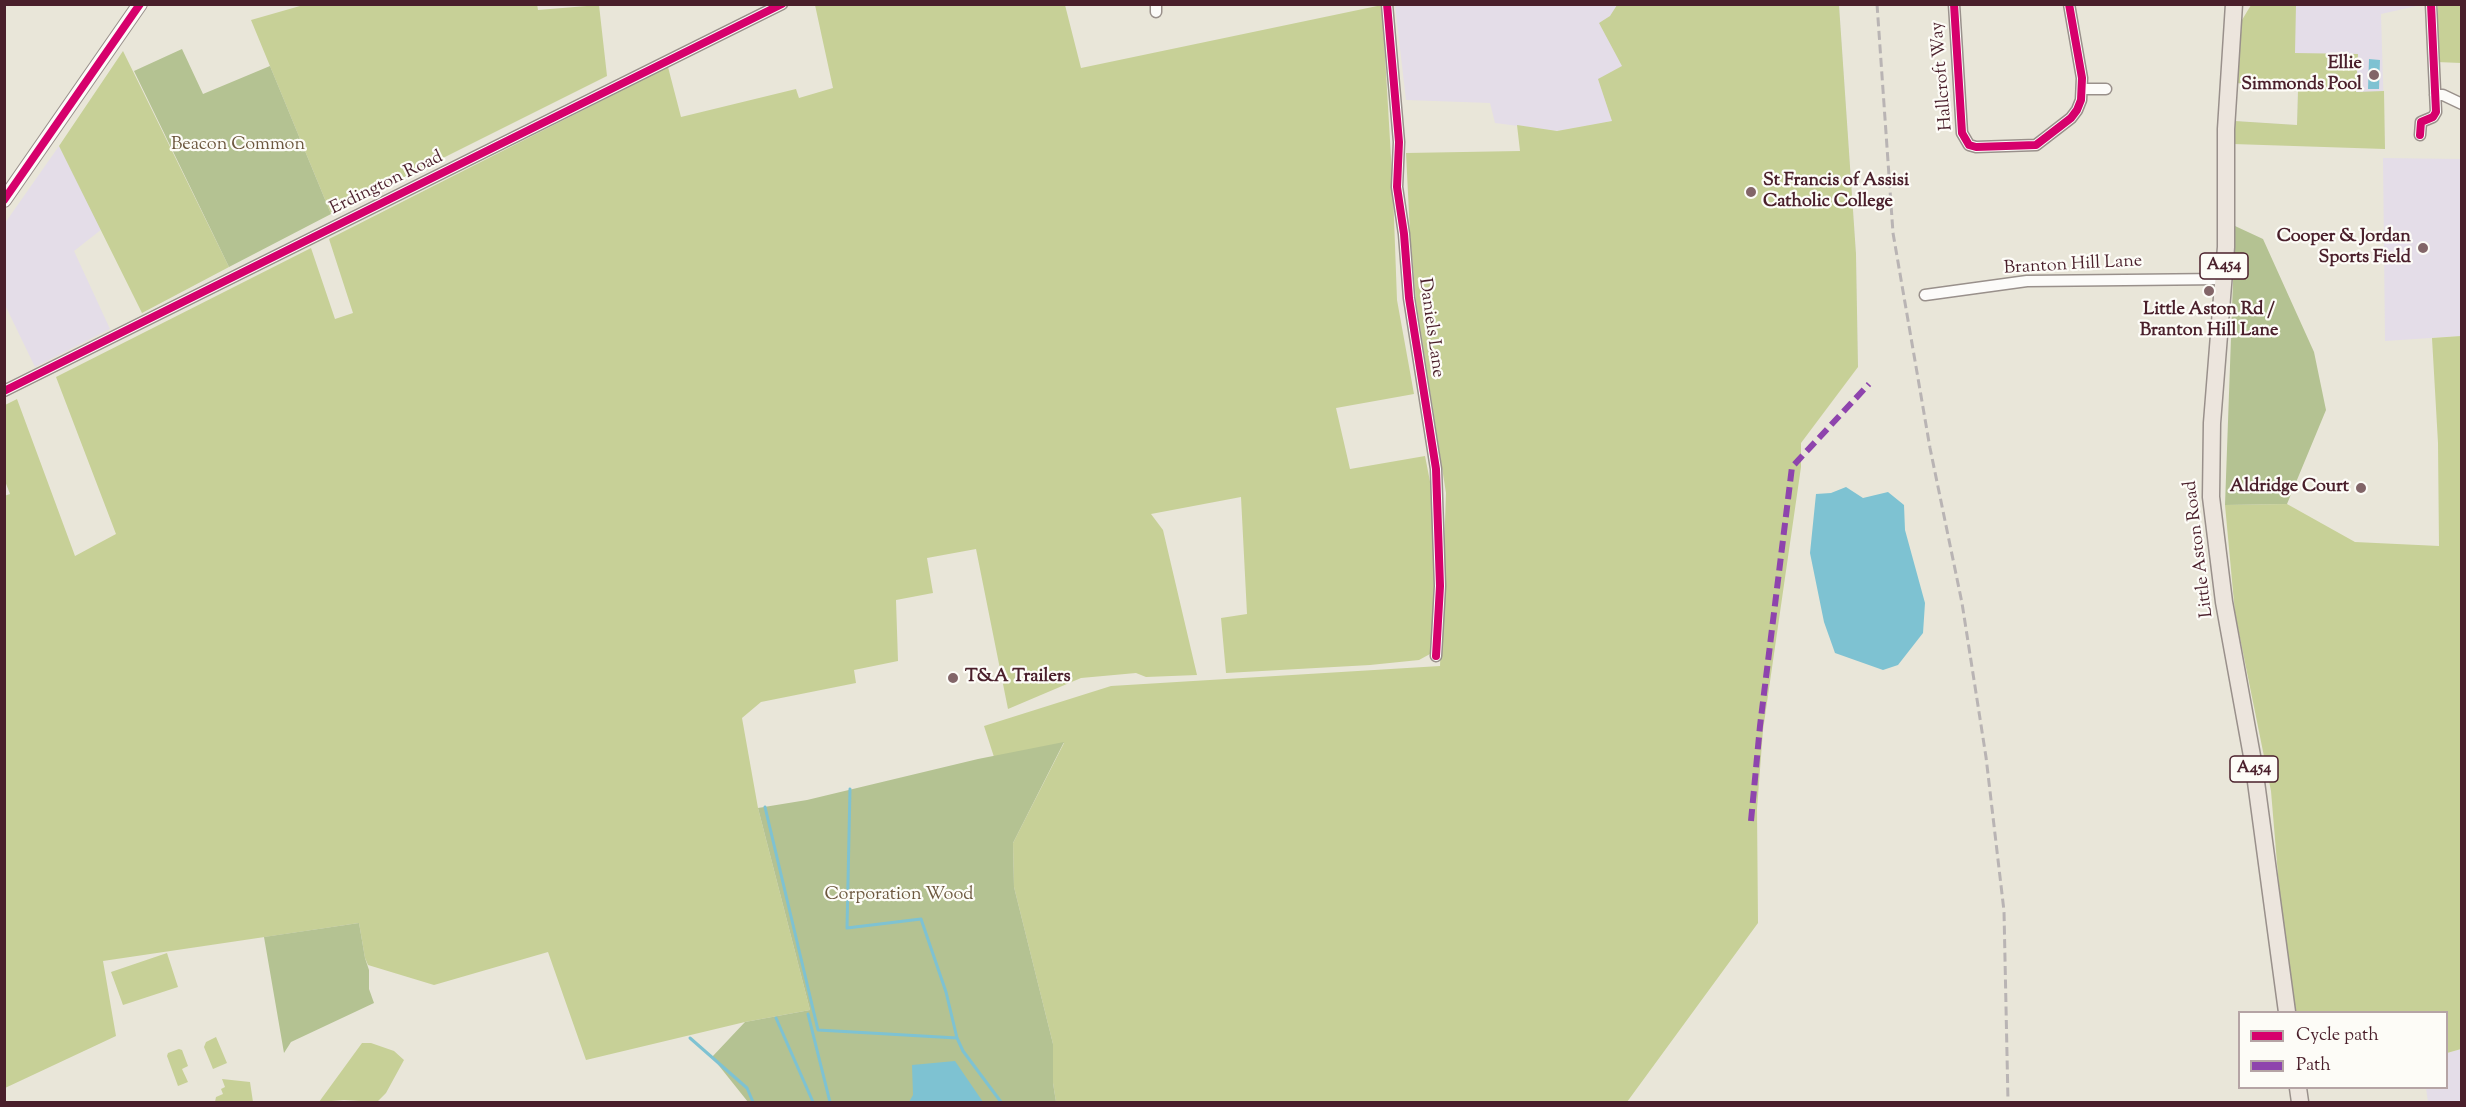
<!DOCTYPE html>
<html>
<head>
<meta charset="utf-8">
<style>
  body { margin:0 }
  #map { position:relative; width:2466px; height:1107px; overflow:hidden; background:#e9e6d9; font-family:"Sorts Mill Goudy",serif }
  canvas { display:block }
  .frame { position:absolute; inset:0; border:6px solid #4a1f2b; pointer-events:none }
  .legend { position:absolute; left:2238px; top:1011px; width:210px; height:78px; box-sizing:border-box; background:#fdfcf7; border:2px solid #b5a4a5; margin:0; padding:8px 10px; list-style:none; font-size:18px; color:#4a1f2b }
  .legend li { display:flex; align-items:center; gap:12px; height:30px }
  .legend b { width:30px; border:2px solid #b5a4a5 }
</style>
</head>
<body>
<div id="map">
<canvas width="2466" height="1107"></canvas>
<div class="frame"></div>
<ul class="legend">
<li><b style="height:8px;background:#d6006c"></b>Cycle path</li>
<li><b style="height:8px;background:#8e44ad"></b>Path</li>
</ul>
</div>
<script>
const g = document.querySelector('canvas').getContext('2d');
g.lineJoin = 'round';
function paint(path, color) { g.fillStyle = color; g.fill(path, 'evenodd'); }
const poly = rows => new Path2D(rows.map(r => 'M' + r).join(''));
function trace(path, color, width, dash) { g.strokeStyle = color; g.lineWidth = width; g.lineCap = dash ? 'butt' : 'round'; g.setLineDash(dash || []); g.stroke(path); }
function label(font, color, halo, rows, align = 'center') {
  g.font = font + ' "Sorts Mill Goudy",serif'; g.lineWidth = 4.5; g.setLineDash([]); g.textBaseline = 'middle'; g.strokeStyle = halo; g.fillStyle = color; for (const [text, x, y, turn = 0] of rows) {
    g.save(); g.translate(x, y); g.rotate((+turn || 0) * Math.PI / 180); g.textAlign = isNaN(turn) ? turn : align; if (halo) g.strokeText(text, 0, 0); g.fillText(text, 0, 0); g.restore();
  }
}
paint(poly([
  [1395,5,1839,5,1856,254,1858,367,1637,117,1557,131,1495,123,1490,103,1406,100],
  [2251,5,2421,5,2381,14,2385,149,2235,121,2297,125,2298,90,2237,83],
  [59,146,102,229,74,251,110,329,35,367,5,305,5,223],
  [2383,158,2461,159,2461,336,2385,341],
  [2461,1049,2461,1102,2428,1102,2426,1088,2446,1088,2447,1053]
]), '#e4dde8');
paint(poly([
  [307,4,537,4,538,10,599,5,607,76,331,214,251,20],
  [815,5,1065,5,1081,68,1382,5,1393,191,1397,300,1414,394,1336,408,1350,469,1425,456,1435,507,1437,585,1433,644,1430,654,1419,660,1370,665,1226,673,1221,618,1247,614,1241,497,1151,514,1163,530,1197,675,1146,677,1136,673,1081,678,1008,709,976,549,927,558,933,593,896,600,898,661,854,670,856,683,761,702,742,718,758,808,810,1010,745,1022,586,1060,548,952,434,985,368,965,365,958,359,923,103,961,116,1036,5,1088,4,496,10,494,5,481,5,405,17,399,75,556,116,534,56,377,311,248,335,319,353,313,329,239,668,67,681,117,796,89,799,98,833,88],
  [1617,5,1839,5,1856,254,1858,367,1801,443,1801,467,1763,730,1757,809,1758,923,1627,1102,1056,1102,1053,1083,1053,1044,1014,887,1013,843,1064,743,994,757,984,726,1111,686,1440,666,1446,493,1416,301,1410,234,1406,153,1520,151,1517,125,1557,131,1612,121,1598,79,1622,66,1599,23,1610,16],
  [2251,5,2296,5,2295,53,2358,54,2356,92,2384,91,2385,149,2233,144,2235,121,2297,125,2298,90,2237,83,2242,20],
  [2438,5,2461,5,2461,63,2437,62],
  [123,51,229,267,142,313,59,146],
  [2461,336,2461,1049,2447,1053,2446,1012,2295,1012,2280,899,2271,791,2235,613,2225,505,2287,504,2355,542,2439,546,2438,443,2432,338],
  [167,953,178,987,123,1005,111,972],
  [216,1037,227,1063,213,1069,204,1047,206,1042],
  [362,1043,371,1043,394,1051,404,1060,386,1093,377,1102,344,1100,319,1102],
  [179,1049,182,1050,188,1066,182,1069,188,1082,178,1086,167,1056,168,1053],
  [222,1079,250,1082,253,1102,215,1102,216,1097,223,1094,221,1089,225,1087]
]), '#c7d097');
paint(poly([
  [182,49,203,94,270,66,331,214,229,267,134,71],
  [2235,226,2263,239,2314,352,2326,410,2287,504,2225,505],
  [1064,742,1013,843,1014,887,1053,1044,1053,1083,1056,1102,748,1102,712,1057,745,1022,810,1010,758,808,807,800,978,759],
  [359,923,365,958,369,970,369,989,374,1003,291,1042,284,1053,264,937]
]), '#b4c292');
paint(poly([
  [2369,59,2380,60,2379,89,2368,89],
  [1846,487,1863,498,1888,492,1904,505,1905,530,1925,603,1923,633,1898,665,1883,670,1835,653,1824,622,1810,553,1816,494,1831,493],
  [955,1061,983,1102,909,1102,913,1095,912,1065]
]), '#7ec2d2');
trace(poly([
  [850,789,847,928,921,919,946,992,957,1038,963,1051,1001,1102],
  [765,807,818,1030,957,1038],
  [808,1014,830,1102],
  [776,1018,813,1102],
  [690,1038,747,1088,753,1102]
]), '#7ec2d2', 3);
const minor = poly([
  [1156,4,1156,12],
  [1387,4,1399,142,1397,187,1404,234,1409,298,1436,469,1440,586,1436,656],
  [1954,4,1962,133,1969,145,1976,147,2036,145,2071,118,2077,110,2081,100,2082,78,2069,4],
  [2082,89,2106,89],
  [2435,95,2443,95,2462,104],
  [2420,135,2421,122,2433,117,2436,112,2431,4],
  [1925,295,2027,281,2223,279],
  [4,391,782,4]
]);
const tertiary = poly([
  [4,200,140,4]
]);
const primary = poly([
  [2234,4,2226,129,2226,247,2212,423,2211,497,2224,602,2254,767,2287,1012],
  [2298,1088,2300,1102]
]);
trace(minor, '#99908b', 13);
trace(tertiary, '#99908b', 16);
trace(primary, '#99908b', 19);
trace(minor, '#fcfbf9', 10);
trace(tertiary, '#fcfbf9', 14);
trace(primary, '#ece5dd', 16);
trace(poly([
  [1877,4,1893,233,1930,448,1962,603,1986,757,2004,911,2008,1102]
]), '#b9b4b4', 3, [9, 4.5]);
trace(poly([
  [1751,821,1760,726,1792,467,1869,384]
]), '#8e44ad', 6, [12, 6]);
trace(poly([
  [1387,4,1399,142,1397,187,1404,234,1409,298,1436,469,1440,586,1436,656],
  [1954,4,1962,133,1969,145,1976,147,2036,145,2071,118,2077,110,2081,100,2082,78,2069,4],
  [2420,135,2421,122,2433,117,2436,112,2431,4],
  [4,200,140,4],
  [4,391,782,4]
]), '#d6006c', 8);
for (const [x, y, r, color] of [
  [2374,75,6,"#826568"],
  [1751,192,6,"#826568"],
  [2423,248,6,"#826568"],
  [2209,291,6,"#826568"],
  [2361,488,6,"#826568"],
  [953,678,6,"#826568"]
]) { const dot = new Path2D(); dot.arc(x, y, r, 0, 2 * Math.PI); g.fillStyle = color; g.fill(dot); trace(dot, '#fdfcf7', 2); }
for (const [x, y, w] of [
  [2224,266,48],
  [2254,769,48]
]) { const box = new Path2D(); box.roundRect(x - w / 2, y - 13, w, 26, 4.5); g.fillStyle = '#fdfcf7'; g.fill(box); trace(box, '#4a1f2b', 1.5); }
label('bold 16px', '#4a1f2b', null, [
  ["A454",2224,266],
  ["A454",2254,769]
]);
label('bold 18px', '#4a1f2b', '#fdfcf7', [
  ["Ellie",2362,65],
  ["Simmonds Pool",2362,86],
  ["St Francis of Assisi",1763,182,"left"],
  ["Catholic College",1763,203,"left"],
  ["Cooper & Jordan",2411,238],
  ["Sports Field",2411,259],
  ["Little Aston Rd /",2209,311,"center"],
  ["Branton Hill Lane",2209,332,"center"],
  ["Aldridge Court",2349,488],
  ["T&A Trailers",965,678,"left"]
], 'right');
label('18px', '#4a1f2b', '#fdfcf7', [
  ["Hallcroft Way",1943,76,-95],
  ["Erdington Road",387,184,-26],
  ["Branton Hill Lane",2073,266,-3],
  ["Daniels Lane",1430,328,82],
  ["Little Aston Road",2200,549,-97]
]);
label('18px', '#6c573e', '#fdfcf7', [
  ["Beacon Common",238,146],
  ["Corporation Wood",899,896]
]);
</script>
</body>
</html>
